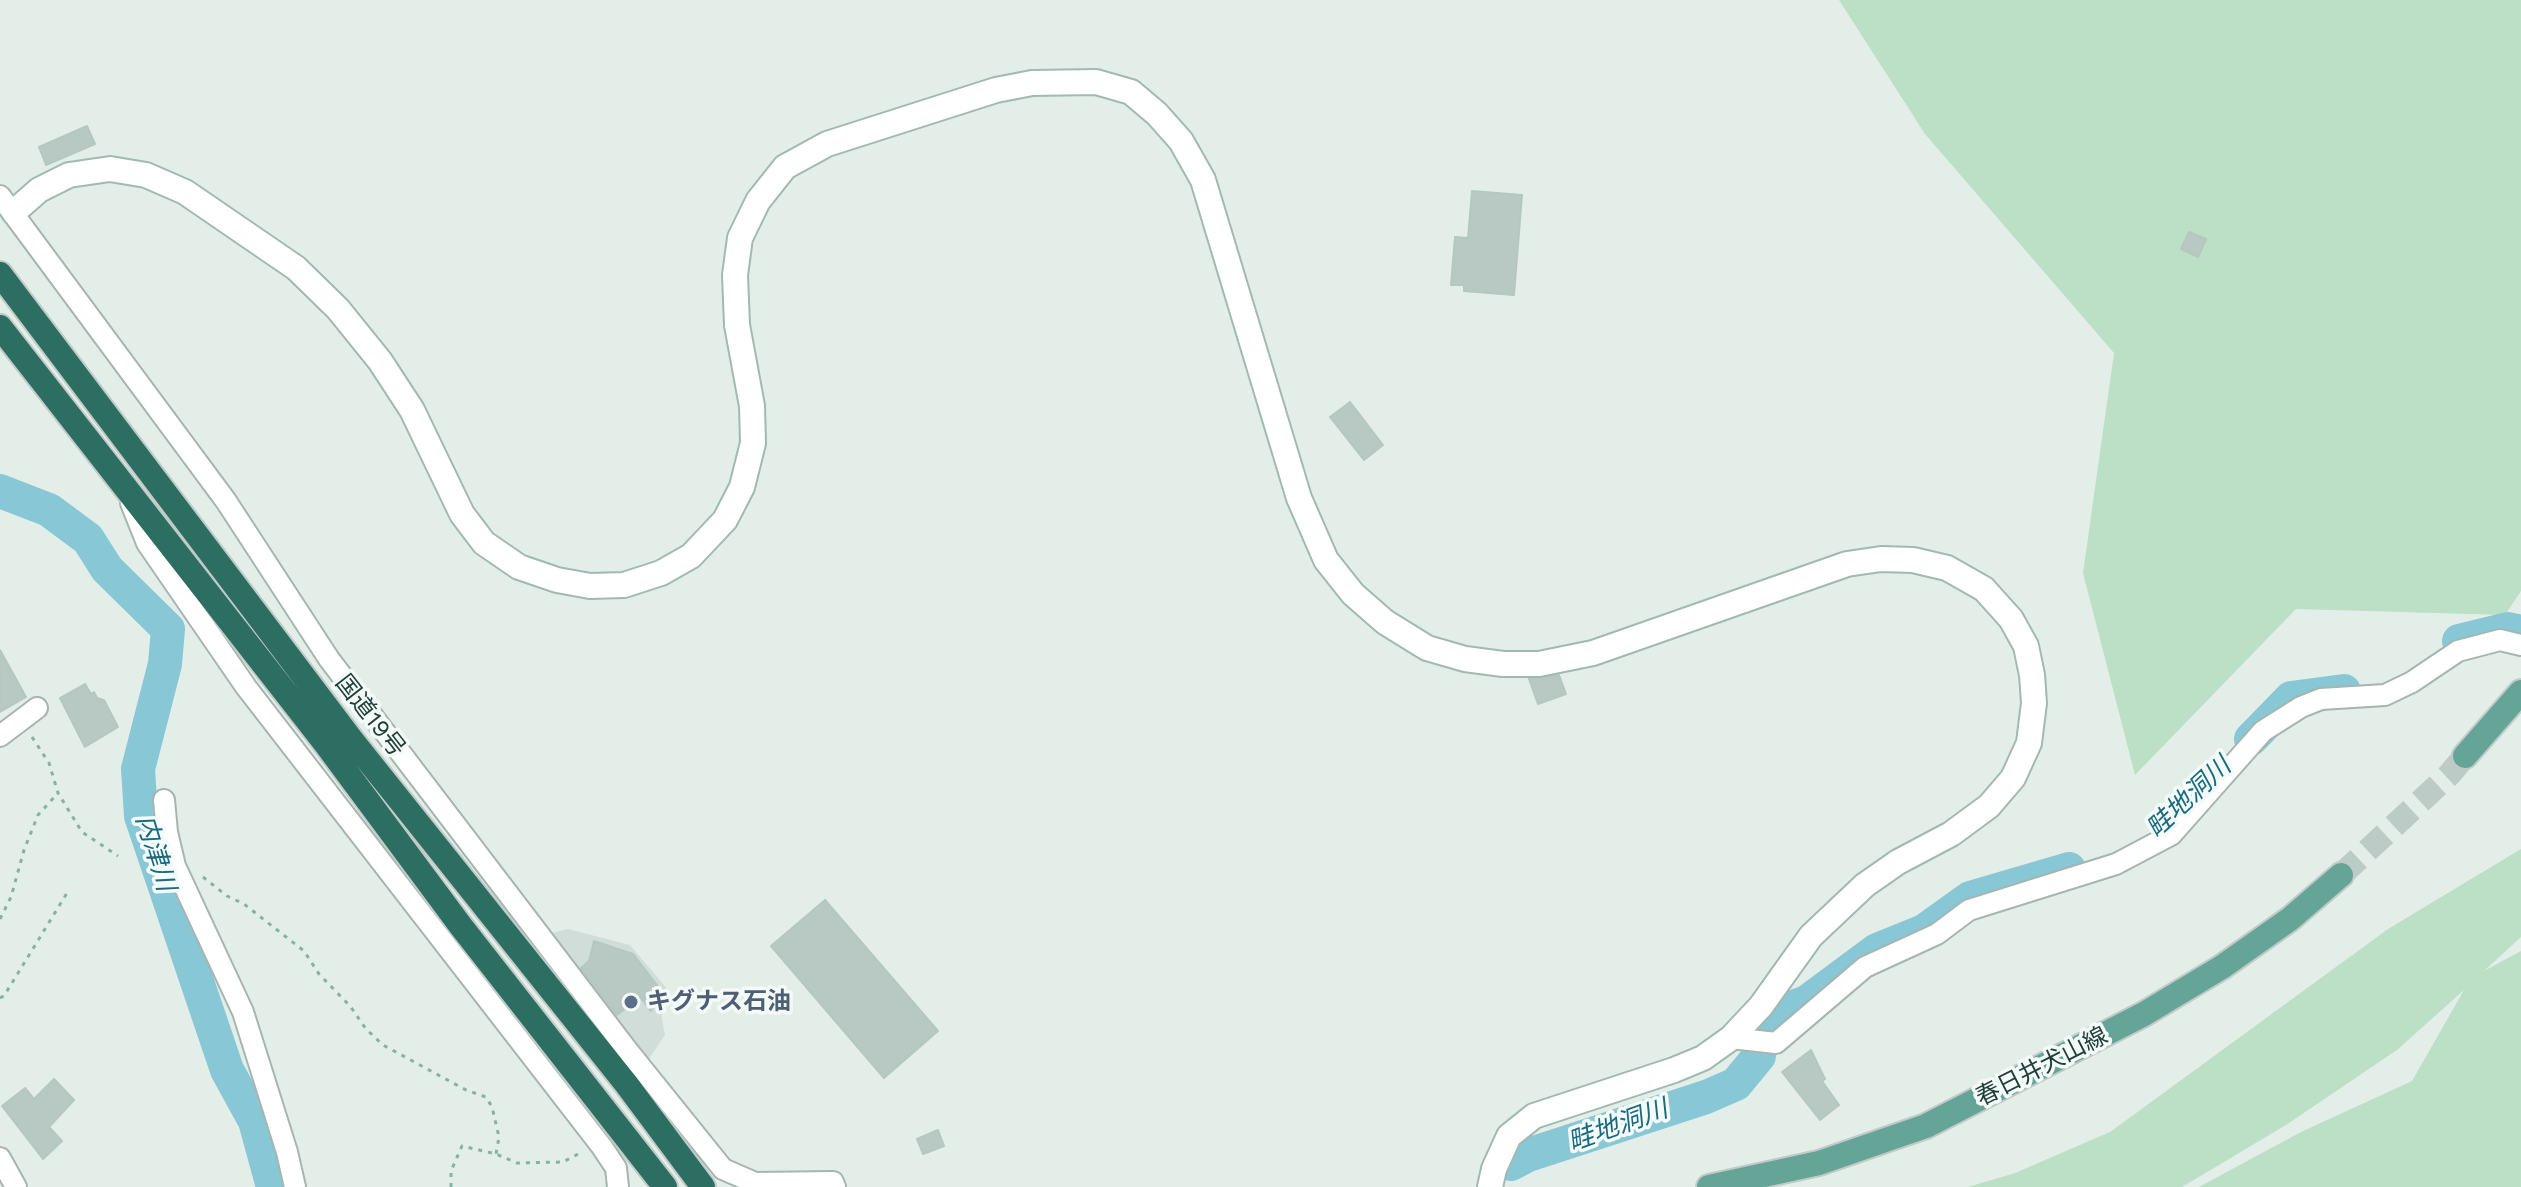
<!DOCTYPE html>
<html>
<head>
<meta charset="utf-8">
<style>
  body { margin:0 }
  canvas { display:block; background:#e3eee9 }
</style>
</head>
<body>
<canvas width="2521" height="1187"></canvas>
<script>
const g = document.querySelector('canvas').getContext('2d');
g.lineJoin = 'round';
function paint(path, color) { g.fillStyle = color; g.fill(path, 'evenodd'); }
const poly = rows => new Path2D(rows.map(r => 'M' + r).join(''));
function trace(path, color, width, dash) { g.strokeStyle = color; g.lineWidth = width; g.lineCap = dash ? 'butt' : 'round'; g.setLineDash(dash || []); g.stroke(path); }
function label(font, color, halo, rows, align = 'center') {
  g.font = font + ' "Work Sans","Noto Sans JP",sans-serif'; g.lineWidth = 7; g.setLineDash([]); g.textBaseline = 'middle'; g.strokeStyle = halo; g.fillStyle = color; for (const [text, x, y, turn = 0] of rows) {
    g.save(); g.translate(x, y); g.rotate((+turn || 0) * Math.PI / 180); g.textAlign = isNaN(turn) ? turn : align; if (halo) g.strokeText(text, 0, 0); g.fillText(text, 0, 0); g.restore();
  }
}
paint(poly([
  [568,929,630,945,668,990,661,1013,665,1035,646,1063,544,935]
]), '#d1ddd8');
paint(poly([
  [1839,0,2521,0,2521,591,2505,615,2296,609,2135,775,2083,573,2114,353,1925,134],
  [2521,849,2521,937,2484,971,2521,951,2521,1187,2199,1187,2301,1132,2412,1081,2464,990,2397,1050,2286,1125,2182,1187,1968,1187,2015,1173,2110,1132,2388,929]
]), '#bbe0c6');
trace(poly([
  [260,1187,266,1160]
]), '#88c7d5', 6);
trace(poly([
  [0,491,49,510,88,539,107,569,168,629,165,664,138,769,141,816,227,1070,255,1121,273,1187],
  [2459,641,2508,629,2521,632],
  [2251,739,2291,698,2344,691],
  [1775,1027,1785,1010,1807,1002,1877,950,1924,931,1970,898,2069,869],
  [1511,1164,1528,1155,1706,1097,1736,1084,1759,1056]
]), '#88c7d5', 34);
const building = poly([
  [87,126,95,144,46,165,39,147,87,126],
  [1472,191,1522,195,1514,295,1464,291,1464,285,1451,285,1455,237,1468,238,1472,191],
  [2189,232,2206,239,2198,257,2181,249,2189,232],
  [1350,402,1383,445,1364,460,1330,417,1350,402],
  [0,650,26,697,0,712,0,650],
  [1559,675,1566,694,1538,704,1529,679,1559,675],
  [85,684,91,694,94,692,97,698,104,700,118,727,85,747,60,698,85,684],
  [825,900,938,1031,884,1078,771,946,825,900],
  [594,941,633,954,660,989,659,996,651,1011,640,997,617,1015,581,968,589,961,594,941],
  [1811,1050,1825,1079,1822,1081,1839,1105,1820,1120,1782,1072,1811,1050],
  [54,1079,74,1100,49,1127,62,1141,43,1159,2,1106,25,1088,34,1099,54,1079],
  [938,1130,944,1146,923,1154,917,1139,938,1130]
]);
paint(building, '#b8c8c2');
trace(building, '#b5c8c0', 2);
trace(poly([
  [2341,875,2449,775,2465,756]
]), '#bccbc6', 24, [24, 12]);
const street = poly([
  [0,196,226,501,329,659,628,1051,723,1169,755,1183,833,1182,835,1187],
  [131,503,147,543,246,687,602,1147,616,1168,618,1187],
  [0,736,37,708],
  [164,800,167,832,175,866,243,1012,287,1152,295,1187],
  [1731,1038,1776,1043,1865,967,1937,934,1969,910,2116,864,2171,835,2263,731,2301,707,2321,699,2385,695,2412,682,2458,651,2500,640,2521,645],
  [0,1158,16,1187]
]);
const secondary = poly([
  [14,212,39,190,69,175,110,169,146,175,185,192,296,268,338,309,380,361,412,410,462,514,484,543,519,567,557,580,590,586,624,585,661,573,691,556,725,520,742,487,753,443,752,406,737,325,735,275,740,238,758,201,785,167,827,144,996,90,1032,83,1096,82,1131,92,1157,114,1181,141,1203,180,1299,498,1326,560,1353,594,1385,622,1427,648,1465,659,1503,664,1539,664,1593,653,1847,564,1881,559,1913,560,1947,568,1984,589,2011,619,2026,646,2032,675,2034,703,2029,743,2013,778,1989,806,1951,834,1898,862,1865,885,1811,936,1761,1006,1731,1038,1703,1058,1674,1070,1534,1116,1509,1136,1494,1169,1490,1187]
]);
const primary = poly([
  [2465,756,2521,692],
  [1709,1187,1819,1163,1926,1126,2144,1014,2222,967,2290,919,2341,875]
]);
const highway = poly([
  [0,274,351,739,627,1085,703,1187],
  [0,327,325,743,460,925,665,1187]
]);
trace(street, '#a5b6b1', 24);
trace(secondary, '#a0bab2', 28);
trace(primary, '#c1cac8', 28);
trace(highway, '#c1cac8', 28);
trace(poly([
  [32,737,49,763,58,793,82,832,118,856],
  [203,877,227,896,244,904,304,951,319,974,350,1006,366,1029,383,1045,466,1090,486,1097,492,1107,499,1137,496,1154],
  [0,919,11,897,24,850,38,815,58,793],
  [0,998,4,996,67,893],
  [451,1187,451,1171,462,1146,496,1154,517,1163,563,1162,580,1153]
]), '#82b3a5', 3, [4, 6]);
trace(street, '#fff', 20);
trace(secondary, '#fff', 24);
trace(primary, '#65a597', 24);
trace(highway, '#2c6e62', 24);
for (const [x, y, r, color] of [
  [631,1002,8,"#5c6f8a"]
]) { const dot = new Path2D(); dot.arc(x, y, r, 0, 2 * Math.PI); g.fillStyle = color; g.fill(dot); trace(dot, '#f4faf7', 3); }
label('24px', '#214039', '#f4faf7', [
  ["国道19号",370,716,52],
  ["春日井犬山線",2042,1067,-27]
]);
label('bold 24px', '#4e5e75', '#f4faf7', [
  ["キグナス石油",647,1002]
], 'left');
label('italic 26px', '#186b7f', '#f4faf7', [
  ["畦地洞川",2189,798,-43],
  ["内津川",155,853,73],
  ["畦地洞川",1618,1126,-20]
]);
</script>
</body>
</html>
